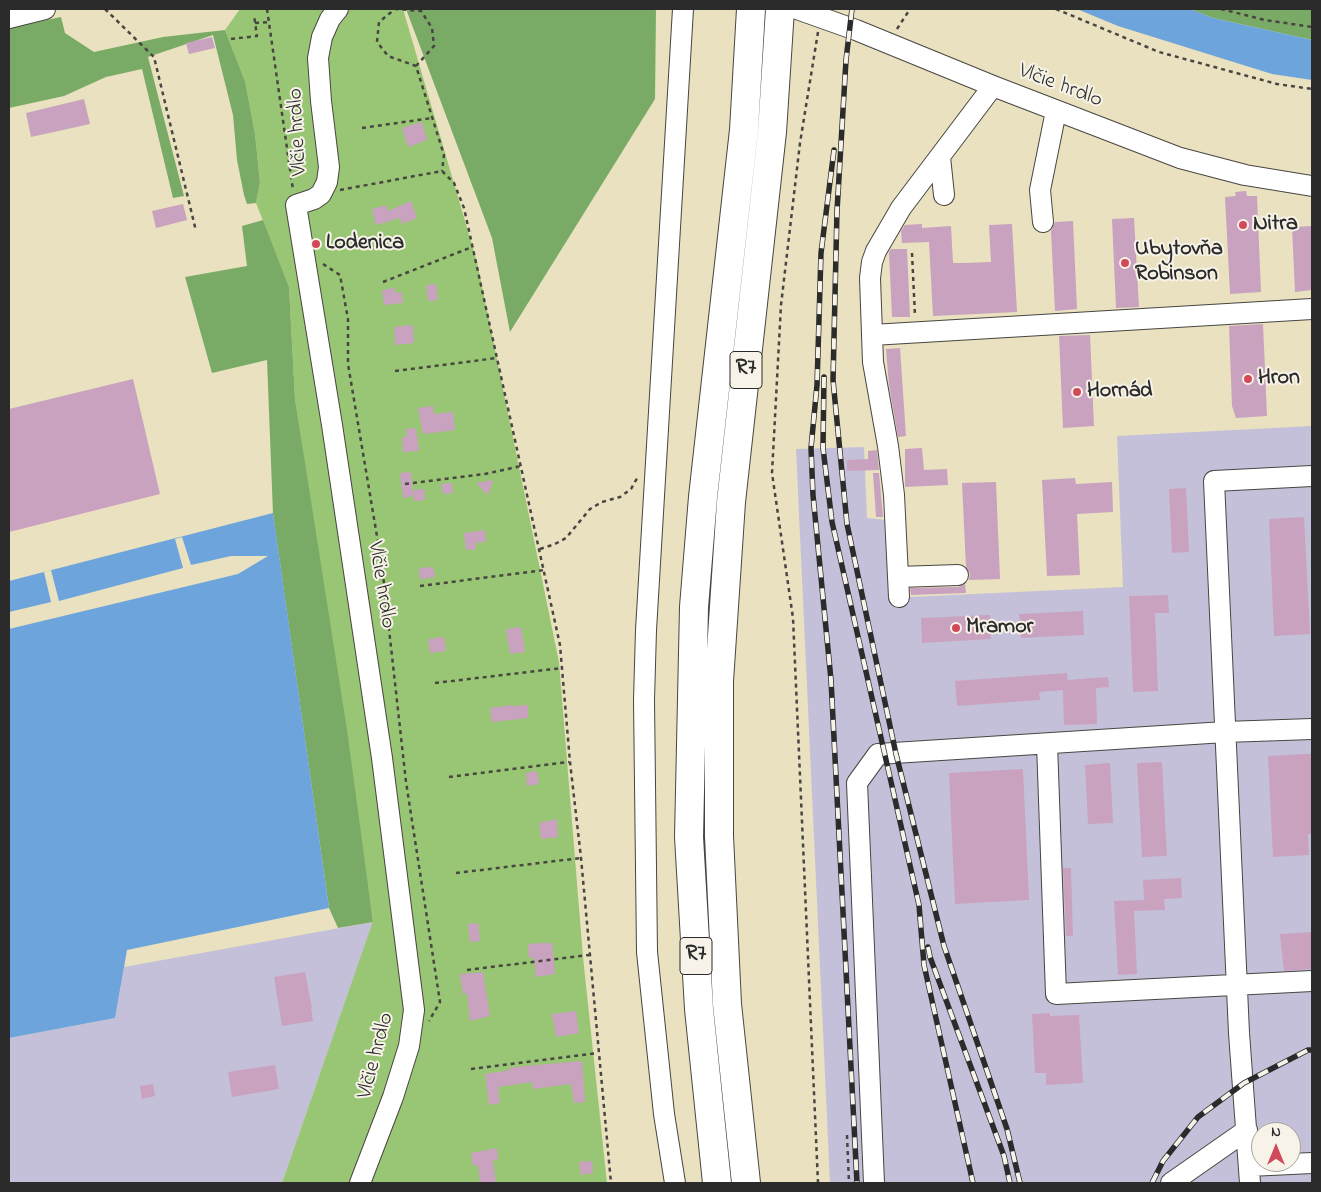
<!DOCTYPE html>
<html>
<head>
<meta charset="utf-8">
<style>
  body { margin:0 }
  #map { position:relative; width:1321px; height:1192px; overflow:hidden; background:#e9e1bf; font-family:"Indie Flower",sans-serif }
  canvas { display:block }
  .frame { position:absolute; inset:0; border:10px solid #2b2b2b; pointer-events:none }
  .north { position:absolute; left:1251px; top:1122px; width:50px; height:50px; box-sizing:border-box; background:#f7f3e8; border:1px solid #a5a39c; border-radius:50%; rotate:0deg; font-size:14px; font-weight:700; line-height:20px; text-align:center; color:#2b2b2b }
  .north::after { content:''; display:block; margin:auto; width:18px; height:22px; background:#d1495b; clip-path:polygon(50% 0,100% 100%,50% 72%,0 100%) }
</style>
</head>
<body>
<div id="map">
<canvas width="1321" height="1192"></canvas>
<div class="frame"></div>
<div class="north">N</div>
</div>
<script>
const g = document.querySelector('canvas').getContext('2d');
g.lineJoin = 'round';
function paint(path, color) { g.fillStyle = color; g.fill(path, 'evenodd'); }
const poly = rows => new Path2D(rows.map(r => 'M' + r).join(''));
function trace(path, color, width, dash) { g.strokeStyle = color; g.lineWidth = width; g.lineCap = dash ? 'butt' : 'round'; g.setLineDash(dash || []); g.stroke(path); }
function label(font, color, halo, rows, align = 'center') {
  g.font = font + ' "Indie Flower",sans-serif'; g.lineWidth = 4; g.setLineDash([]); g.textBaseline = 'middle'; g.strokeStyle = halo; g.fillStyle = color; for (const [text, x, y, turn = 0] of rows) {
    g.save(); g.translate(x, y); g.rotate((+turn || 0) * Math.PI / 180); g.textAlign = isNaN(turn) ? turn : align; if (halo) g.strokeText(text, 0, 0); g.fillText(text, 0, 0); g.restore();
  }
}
paint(poly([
  [1312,426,1312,1183,830,1183,796,449,864,447,867,518,886,520,889,598,1123,587,1117,436],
  [1261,1132,1291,1132,1291,1162,1261,1162],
  [373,922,282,1183,9,1183,9,1038,115,1018,124,967]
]), '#c5c0da');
paint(poly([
  [240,9,403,9,477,262,559,662,583,957,607,1183,282,1183,373,921,295,399,289,287,256,203,260,182,255,134,245,81,225,30]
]), '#99c674');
paint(poly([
  [406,9,656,9,655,99,510,332,492,238],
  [1190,9,1312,9,1312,40,1213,18],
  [61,17,65,33,94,52,163,37,225,30,245,81,255,134,260,182,256,203,247,204,244,195,237,160,233,115,213,35,148,57,184,196,173,198,142,69,106,77,64,96,9,108,9,28],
  [263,220,289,287,295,399,347,730,373,922,338,928,329,908,273,514,267,360,212,373,185,277,247,266,242,226]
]), '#7aab66');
paint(poly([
  [1077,9,1190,9,1213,18,1312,40,1312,80,1272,74,1118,26],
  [273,513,329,908,127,950,115,1018,9,1038,9,581]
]), '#6ca4db');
paint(poly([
  [182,537,191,565,231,556,268,556,238,574,9,629,9,612,51,602,44,572,51,570,59,601,183,568,175,539]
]), '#e9e1bf');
paint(poly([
  [212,37,215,48,189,54,186,43],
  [84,99,90,124,31,137,26,113],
  [422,122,427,140,408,147,402,128],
  [1246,191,1247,196,1257,196,1261,292,1230,294,1225,197,1236,196,1235,192],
  [411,201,417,218,402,224,400,218,376,225,372,209,386,205,388,211],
  [183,204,187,220,156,228,152,211],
  [1134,218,1139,307,1116,308,1112,219],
  [1073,221,1077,309,1055,311,1051,231,1055,222],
  [922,224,922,228,951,226,953,263,963,263,991,262,989,225,1012,224,1017,312,933,316,929,242,902,243,901,231,905,225],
  [1312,226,1312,290,1295,292,1292,227],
  [891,249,907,249,910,317,892,317,889,252],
  [436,284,438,300,428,301,426,285],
  [395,288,395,293,402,292,403,303,384,305,382,290],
  [1263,324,1267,416,1236,418,1232,406,1229,326],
  [413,325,414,343,395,345,394,327],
  [1090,335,1094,426,1063,428,1059,336],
  [900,348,906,436,898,437,889,385,886,349],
  [133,379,160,494,9,532,9,409],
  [433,406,434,414,453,412,455,430,423,434,418,408],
  [416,428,419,451,403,452,402,437,407,437,406,429],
  [922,448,924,470,947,469,948,485,905,487,905,449],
  [877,450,879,470,847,471,847,460,868,459,868,451],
  [411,472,413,496,403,498,400,473],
  [873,473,879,473,883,517,876,517],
  [1075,478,1076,484,1112,482,1113,512,1077,514,1080,575,1047,576,1042,480],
  [493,480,488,495,476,483],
  [996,482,1000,579,969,580,970,574,966,567,962,483],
  [452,483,453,493,443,494,441,484],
  [1186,488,1189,552,1172,553,1169,489],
  [424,489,425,500,414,501,413,490],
  [1304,517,1310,634,1274,636,1269,519],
  [485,530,486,542,475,543,476,549,466,550,464,533],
  [433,567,435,577,420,579,419,568],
  [965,584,966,593,911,595,910,588,958,587],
  [1168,595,1169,613,1155,613,1158,691,1133,692,1129,596],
  [1083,611,1084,635,1021,638,1019,614],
  [990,615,991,639,922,643,921,618],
  [521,627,525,652,510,654,506,629],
  [444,637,446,651,430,653,428,639],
  [1067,673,1068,680,1108,677,1109,687,1096,688,1097,724,1064,725,1063,690,1039,692,1040,700,957,706,955,681],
  [513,705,513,706,528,705,528,718,492,722,490,708],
  [1305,754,1312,754,1312,834,1308,834,1309,855,1273,857,1268,756],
  [1162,762,1167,856,1142,857,1137,763],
  [1110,763,1113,823,1088,824,1085,765],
  [1023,769,1029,900,955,904,949,773],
  [537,771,539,784,527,786,526,773],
  [557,819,558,837,541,839,539,823],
  [1063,868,1071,868,1073,936,1066,936],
  [1181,878,1182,898,1164,899,1165,910,1134,911,1137,974,1118,975,1114,901,1144,900,1143,880],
  [478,923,480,941,470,942,468,924],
  [1312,932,1312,969,1284,971,1280,934],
  [540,943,552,943,555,974,536,977,534,958,529,958,528,944],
  [305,972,312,1008,311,1008,313,1021,282,1026,274,977],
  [483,972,490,1016,470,1021,467,993,463,994,460,974],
  [576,1011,579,1033,556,1037,552,1014],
  [1050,1013,1050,1016,1079,1015,1083,1083,1046,1085,1046,1073,1035,1073,1032,1014],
  [582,1061,585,1102,574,1103,571,1084,533,1089,532,1082,498,1087,500,1103,489,1105,485,1074,510,1070,509,1068,525,1066],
  [275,1065,279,1089,232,1097,228,1072],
  [153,1084,155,1096,142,1099,140,1086],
  [497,1148,498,1160,493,1160,496,1183,480,1183,478,1165,473,1166,471,1153],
  [592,1161,593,1173,581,1175,579,1162]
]), '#c9a2bf');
const minor = poly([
  [338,9,330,19,322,37,318,58,321,101,329,167,327,182,321,194,314,199,296,205,332,425,382,758,414,1010,409,1046,393,1097,360,1183],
  [797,9,856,30,993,86,1180,158,1245,175,1312,186],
  [9,18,45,9],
  [940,157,944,195],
  [1043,222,1040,190,1056,111],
  [872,335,1312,309],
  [898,577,958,575],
  [899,597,894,495,888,446,873,362,870,278,872,262,876,251,901,208,993,86],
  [1047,744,1056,994,1312,981],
  [1249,1166,1312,1163],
  [675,1183,664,1114,647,952,644,700,646,630,683,9],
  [874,1183,857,783,878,754,1225,732,1312,729],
  [1171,1183,1247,1130],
  [1250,1183,1239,1033,1214,481,1312,476]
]);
const highway = poly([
  [717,1183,699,1009,689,837,694,607,703,497,744,130,751,9],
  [746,1183,727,1004,719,836,719,681,731,502,772,132,780,9]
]);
trace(minor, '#484641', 22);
trace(highway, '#484641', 30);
trace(poly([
  [105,9,154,57,196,231],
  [267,9,293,190],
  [1056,9,1159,52,1277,84,1312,89],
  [1221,9,1265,20,1312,27],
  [255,23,269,22],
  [897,29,910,9],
  [818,32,800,143,781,305,772,473,793,618,818,1183],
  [231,39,257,36,254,15],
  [416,66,434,46,432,28,421,11,395,9,379,22,377,42,388,56,416,66,444,155,442,171],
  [362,128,432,118],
  [340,190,442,171,454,183,464,208,560,645,570,762,581,858,611,1183],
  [912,253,915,316],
  [323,264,340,275,348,319,348,364,382,566,406,782,440,1002,429,1021],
  [383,282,472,247],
  [395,371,497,358],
  [405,484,485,474,521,466],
  [540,549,555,544,566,538,590,509,602,502,620,497,631,489,636,480,639,477],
  [420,586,544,570],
  [435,683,562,668],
  [449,777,569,762],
  [456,873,581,858],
  [467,970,589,955],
  [471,1069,598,1053],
  [847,1135,849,1183]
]), '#484641', 2.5, [4, 4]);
trace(minor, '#fff', 20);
trace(highway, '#fff', 28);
const rail = poly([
  [852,9,846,60,837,211,833,380,847,524,896,754,944,946,1007,1129,1020,1183],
  [834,150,821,253,817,385,811,448,813,495,831,680,857,1183],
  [824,377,823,448,832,522,919,905,924,965,973,1183],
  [928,947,930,957,1004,1156,1010,1183],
  [1152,1183,1163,1161,1198,1117,1244,1083,1308,1050,1312,1050]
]);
trace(rail, '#2b2b2b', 5.5);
trace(rail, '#f7f3e8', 4, [11]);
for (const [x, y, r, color] of [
  [1243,225,5,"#d1495b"],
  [316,244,5,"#d1495b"],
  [1125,263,5,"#d1495b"],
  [1248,379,5,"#d1495b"],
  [1077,392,5,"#d1495b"],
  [956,628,5,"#d1495b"]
]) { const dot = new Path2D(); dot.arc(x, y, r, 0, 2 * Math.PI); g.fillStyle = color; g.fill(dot); trace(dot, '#f7f3e8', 2); }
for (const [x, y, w] of [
  [746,370,32],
  [696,956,32]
]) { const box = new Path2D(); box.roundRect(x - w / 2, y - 18.5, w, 37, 4); g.fillStyle = '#f7f3e8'; g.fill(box); trace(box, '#2b2b2b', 1); }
label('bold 21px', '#2b2b2b', null, [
  ["R7",746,370],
  ["R7",696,956]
]);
label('22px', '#2b2b2b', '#f7f3e8', [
  ["Vlčie hrdlo",1060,87,21],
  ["Vlčie hrdlo",299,132,-93],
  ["Vlčie hrdlo",380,585,81],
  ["Vlčie hrdlo",377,1056,-75]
]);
label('bold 22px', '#2b2b2b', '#f7f3e8', [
  ["Nitra",1253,225],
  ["Lodenica",326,244],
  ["Ubytovňa",1135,250],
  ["Robinson",1135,275],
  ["Hron",1258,379],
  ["Hornád",1087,392],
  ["Mramor",966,628]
], 'left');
</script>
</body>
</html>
